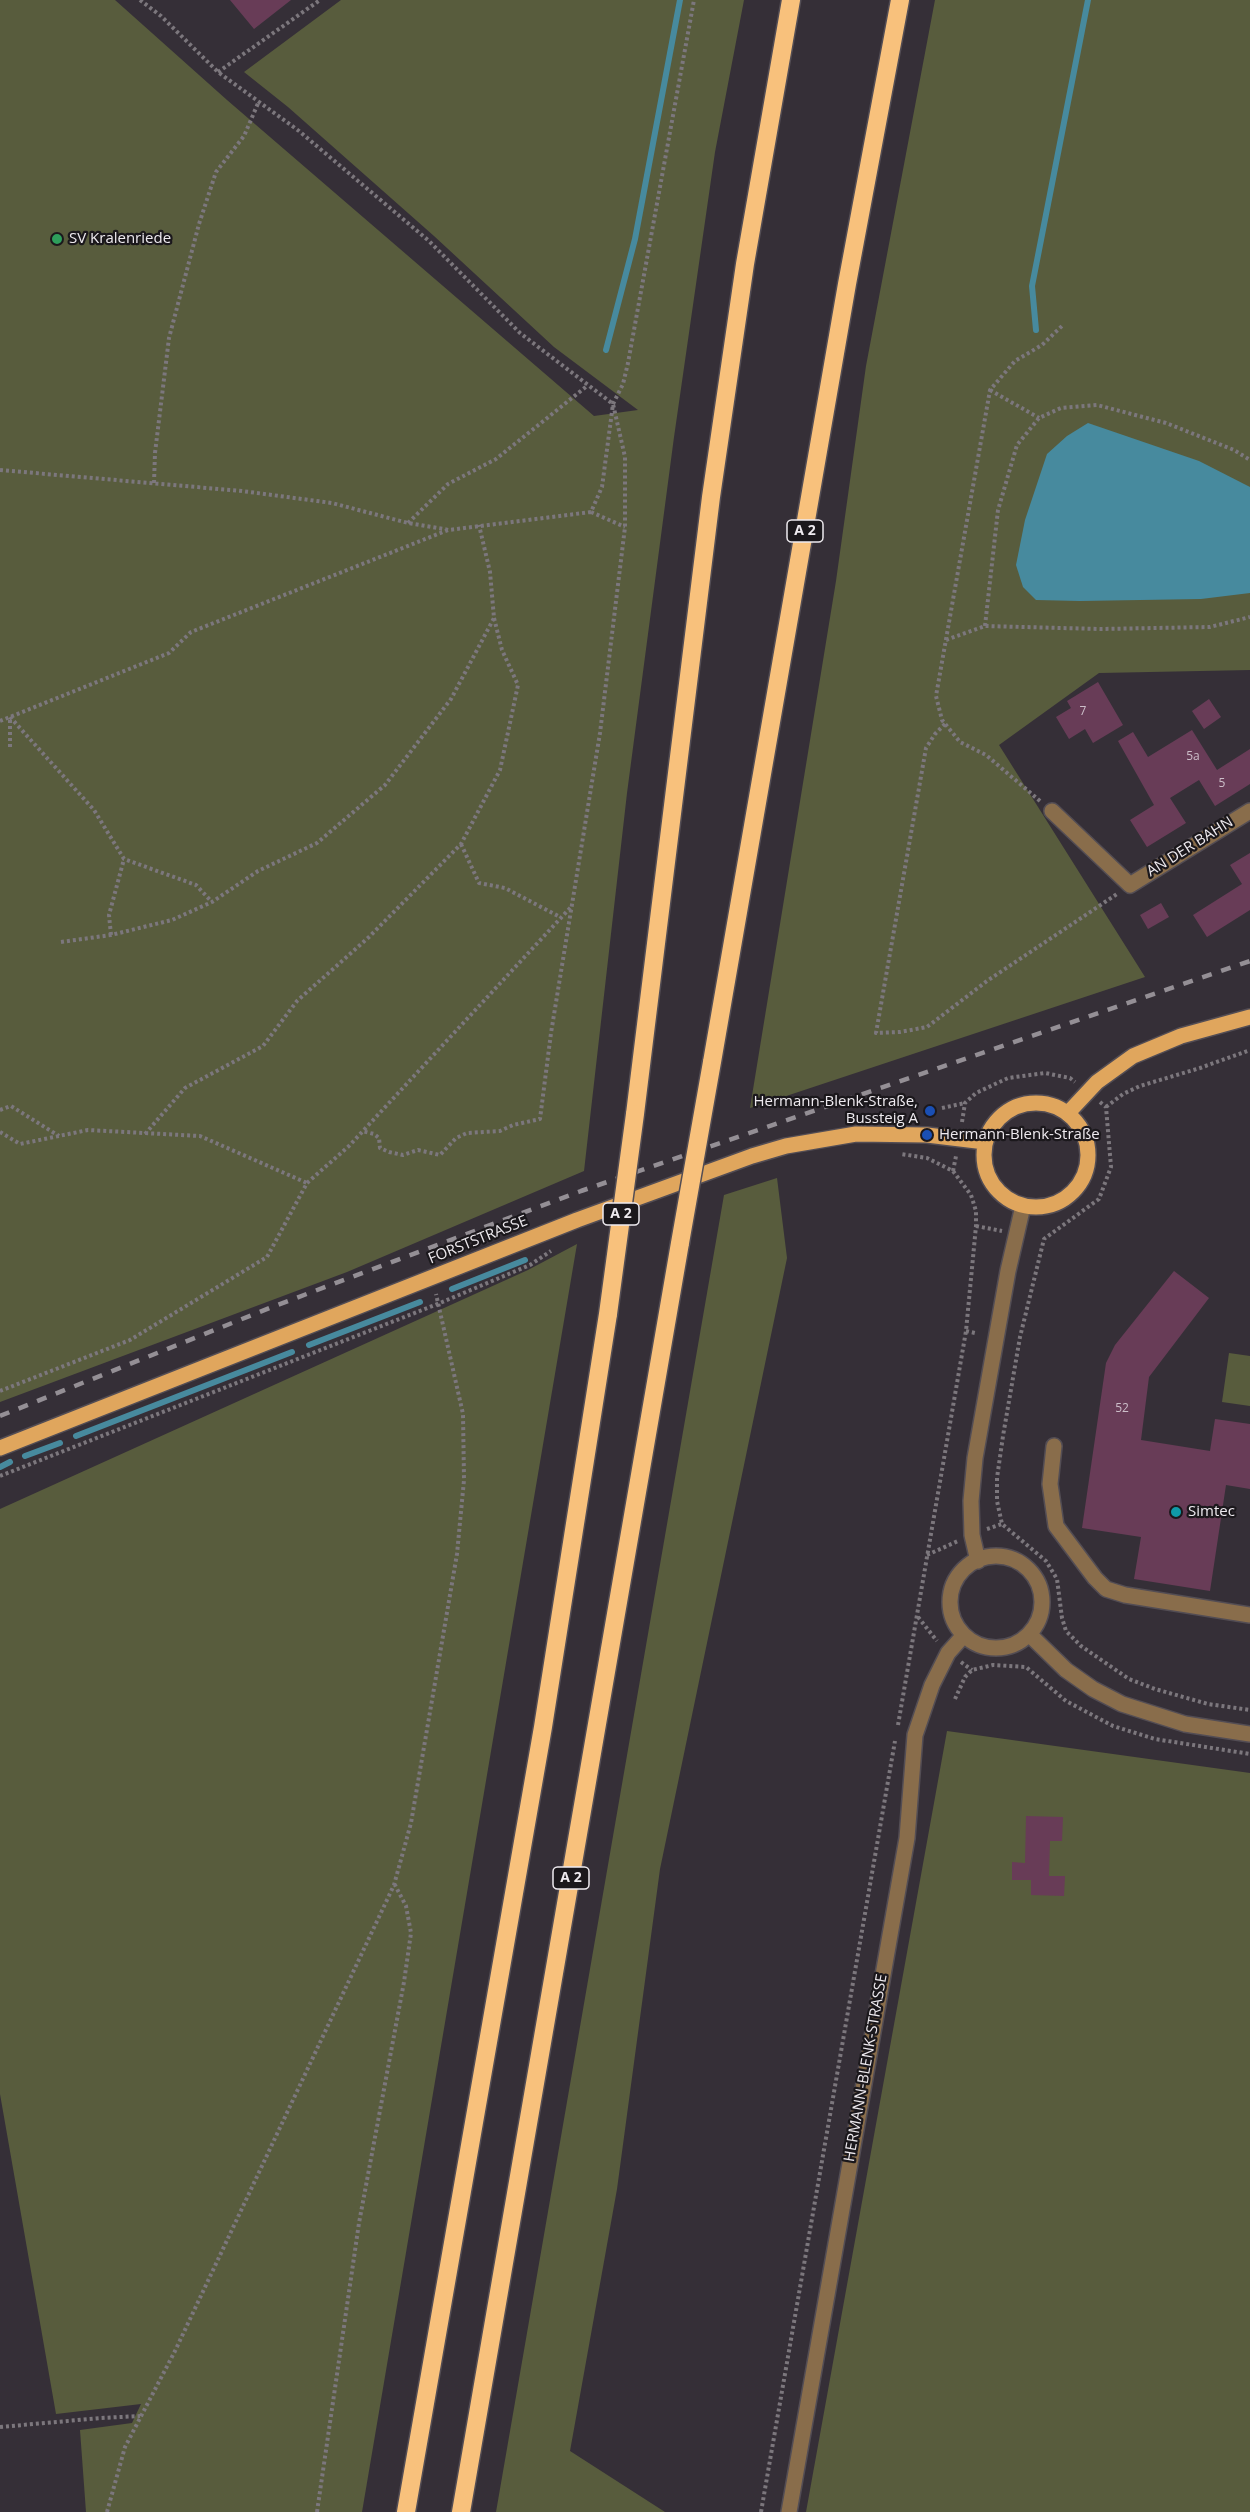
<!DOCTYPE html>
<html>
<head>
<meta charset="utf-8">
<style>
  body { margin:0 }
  canvas { display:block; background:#352f37 }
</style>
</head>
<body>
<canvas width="1250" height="2512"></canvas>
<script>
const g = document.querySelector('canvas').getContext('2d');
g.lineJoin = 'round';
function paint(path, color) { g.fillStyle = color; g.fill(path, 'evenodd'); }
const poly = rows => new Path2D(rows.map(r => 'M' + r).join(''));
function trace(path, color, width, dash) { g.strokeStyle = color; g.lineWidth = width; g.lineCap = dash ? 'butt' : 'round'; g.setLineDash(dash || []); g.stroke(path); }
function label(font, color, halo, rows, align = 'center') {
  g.font = font + ' "Open Sans",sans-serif'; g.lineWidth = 4.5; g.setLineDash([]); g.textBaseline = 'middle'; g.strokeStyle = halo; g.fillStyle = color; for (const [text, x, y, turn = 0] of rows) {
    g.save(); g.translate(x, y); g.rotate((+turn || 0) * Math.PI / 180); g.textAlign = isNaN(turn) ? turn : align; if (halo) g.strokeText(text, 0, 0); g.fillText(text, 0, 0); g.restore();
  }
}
paint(poly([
  [0,0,115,0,227,100,594,416,638,410,554,347,434,236,288,107,244,72,341,0,744,0,715,152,674,437,627,793,584,1171,347,1272,0,1402],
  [935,0,1250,0,1250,670,1099,673,999,745,1145,977,750,1108,836,581,866,366],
  [777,1178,787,1258,660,1869,617,2189,570,2451,665,2512,496,2512,724,1195],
  [577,1244,362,2512,86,2512,80,2430,132,2423,141,2404,56,2414,0,2094,0,1509,528,1270],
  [1229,1353,1250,1356,1250,1406,1222,1402],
  [947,1731,1250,1773,1250,2512,806,2512]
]), '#585c3d');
paint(poly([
  [1088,423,1199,461,1250,487,1250,593,1201,599,1080,601,1036,600,1023,587,1016,565,1025,520,1047,454,1067,436]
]), '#478a9e');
trace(poly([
  [1036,330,1032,286,1088,0],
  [606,350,635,239,680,0],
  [452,1289,525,1260],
  [309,1345,420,1302],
  [76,1436,292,1352],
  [25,1456,60,1443],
  [0,1467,10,1462]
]), '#478a9e', 6);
paint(poly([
  [230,0,291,0,254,29],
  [1098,682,1123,725,1093,743,1085,729,1069,739,1056,717,1071,708,1067,701],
  [1209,699,1221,717,1204,729,1192,711],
  [1192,730,1217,770,1250,749,1250,784,1215,806,1199,780,1170,798,1186,823,1147,847,1130,820,1154,805,1118,741,1133,732,1148,757],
  [1250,853,1250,910,1207,937,1193,915,1242,884,1230,865],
  [1161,903,1169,917,1148,929,1140,915],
  [1174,1271,1209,1298,1149,1377,1141,1440,1210,1451,1215,1419,1250,1424,1250,1489,1226,1485,1210,1591,1134,1579,1141,1537,1082,1528,1106,1363,1115,1345],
  [1026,1816,1063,1817,1062,1841,1050,1841,1049,1876,1065,1876,1064,1896,1031,1895,1031,1880,1012,1880,1012,1862,1025,1863]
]), '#683c57');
const minor = poly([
  [1052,811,1130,885,1250,811],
  [1054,1446,1050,1484,1056,1526,1095,1578,1106,1589,1125,1595,1250,1615],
  '950 1602a46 46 0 1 1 92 0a46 46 0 1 1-92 0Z',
  [978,1561,972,1535,971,1501,975,1458,1008,1271,1023,1206],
  [1029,1634,1066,1670,1093,1689,1122,1704,1185,1724,1250,1734],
  [789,2512,907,1838,915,1735,932,1685,948,1653,964,1635]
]);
const major = poly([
  '984 1155a52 52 0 1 1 104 0a52 52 0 1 1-104 0Z',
  [1068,1113,1097,1082,1133,1056,1181,1036,1250,1017],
  [0,1448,577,1220,752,1156,786,1146,856,1134,927,1135,985,1142]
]);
const highway = poly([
  [712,1062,847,284,900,0],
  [635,1114,711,497,745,264,791,0],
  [406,2512,543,1727,608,1314],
  [461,2512,680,1243]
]);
trace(minor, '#534d54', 18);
trace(major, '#534d54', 18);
trace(highway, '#534d54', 21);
trace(poly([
  [140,0,161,16,218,72,299,131,429,241,520,333,613,404,625,457,625,527,600,733,551,1033,540,1119,513,1125,500,1131,467,1133,456,1138,440,1155,418,1150,403,1155,389,1152,380,1148,379,1138,374,1134,362,1131],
  [218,72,320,0],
  [990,390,1039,418],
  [0,470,242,491,332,503,408,523,449,530,591,512,602,487,613,404,623,384,628,363,694,0],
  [154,483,155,453,169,338,199,224,216,172,244,136,259,101],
  [591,512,625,527],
  [408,523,448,484,496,459,587,386],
  [985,626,998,510,1017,445,1039,418,1061,408,1097,405,1166,423,1234,450,1250,460],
  [946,640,985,626,1100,629,1210,627,1250,617],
  [10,717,94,810,124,859,196,885,211,901],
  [0,721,169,653,191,632,448,530],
  [945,724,935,734,926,748,876,1033,900,1032,927,1027,987,981,1117,894],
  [10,747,10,718],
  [1040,801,986,755,960,742,942,720,936,696,990,390,1015,361,1042,345,1063,325],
  [461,844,479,883,505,888,560,917],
  [111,935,109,915,124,859],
  [61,942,111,935,172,920,212,902,258,871,317,843,385,785,451,699,494,618,490,572,479,525],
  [1100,1102,1106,1107,1111,1167,1099,1199,1044,1239,1020,1337,1003,1436,997,1478,997,1501,1002,1524,1046,1561,1057,1579,1062,1618,1066,1631,1081,1646,1129,1679,1155,1689,1208,1704,1250,1710],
  [1106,1107,1123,1094,1140,1086,1200,1068,1250,1050],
  [942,1108,965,1103],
  [0,1110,11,1106,59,1136],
  [962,1122,965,1103,976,1093,1008,1078,1045,1073,1070,1078,1075,1082],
  [0,1132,20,1144,88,1130,200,1136,307,1183],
  [145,1134,185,1088,263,1046,297,1001,369,937,461,844,500,770,518,685,502,650,494,618],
  [953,1171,956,1156],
  [976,1226,1002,1231],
  [966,1331,975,1333],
  [0,1391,130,1340,267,1257,307,1183,349,1146,571,907],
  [0,1476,440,1303,530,1265,551,1251],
  [987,1529,1002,1524],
  [927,1555,958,1541],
  [918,1617,937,1641],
  [961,1662,972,1670],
  [955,1699,965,1677,972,1670,993,1665,1026,1667,1066,1701,1113,1726,1155,1739,1250,1754],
  [898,1725,966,1331,976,1226,976,1211,971,1195,953,1171,927,1158,901,1154],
  [0,2427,101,2418,140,2416],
  [107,2512,125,2447,175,2351,394,1885,411,1823,457,1554,464,1480,463,1414,436,1294],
  [317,2512,359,2223,404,1982,411,1933,406,1906,395,1885],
  [761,2512,895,1741]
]), '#7c777d', 4, [3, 3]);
trace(minor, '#896d4b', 15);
trace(major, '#e0a65d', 15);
trace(highway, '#f8c17c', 18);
trace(poly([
  [0,1416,272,1307,581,1191,1250,961]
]), '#948f95', 4.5, [10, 10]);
const highwayBridge = poly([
  [680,1243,712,1062],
  [608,1314,635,1114]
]);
trace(highwayBridge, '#534d54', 21, []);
trace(highwayBridge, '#f8c17c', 18);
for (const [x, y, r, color] of [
  [57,239,6,"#2e9e5b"],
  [930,1111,6,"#1a4fb4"],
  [927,1135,6,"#1a4fb4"],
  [1176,1512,6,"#0f9aa8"]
]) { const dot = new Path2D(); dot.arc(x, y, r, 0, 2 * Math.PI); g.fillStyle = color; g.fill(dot); trace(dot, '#1b181c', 2); }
label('12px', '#ccbec9', null, [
  ["7",1083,712],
  ["5a",1193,757],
  ["5",1222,784],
  ["52",1122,1409]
]);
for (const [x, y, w] of [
  [805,531,36],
  [621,1214,36],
  [571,1878,36]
]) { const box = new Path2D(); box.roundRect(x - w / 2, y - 11, w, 22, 4.5); g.fillStyle = '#1b181c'; g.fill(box); trace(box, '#eeeaef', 1.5); }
label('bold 14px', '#eeeaef', null, [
  ["A 2",805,531],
  ["A 2",621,1214],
  ["A 2",571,1878]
]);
label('15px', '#eeeaef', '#1b181c', [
  ["SV Kralenriede",69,239],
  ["Hermann-Blenk-Straße,",918,1102,"right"],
  ["Bussteig A",918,1119,"right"],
  ["Hermann-Blenk-Straße",939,1135],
  ["Simtec",1188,1512]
], 'left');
label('15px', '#eeeaef', '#1b181c', [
  ["AN DER BAHN",1190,847,-32],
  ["FORSTSTRASSE",478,1240,-22],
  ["HERMANN-BLENK-STRASSE",866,2068,-80]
]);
</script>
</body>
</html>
